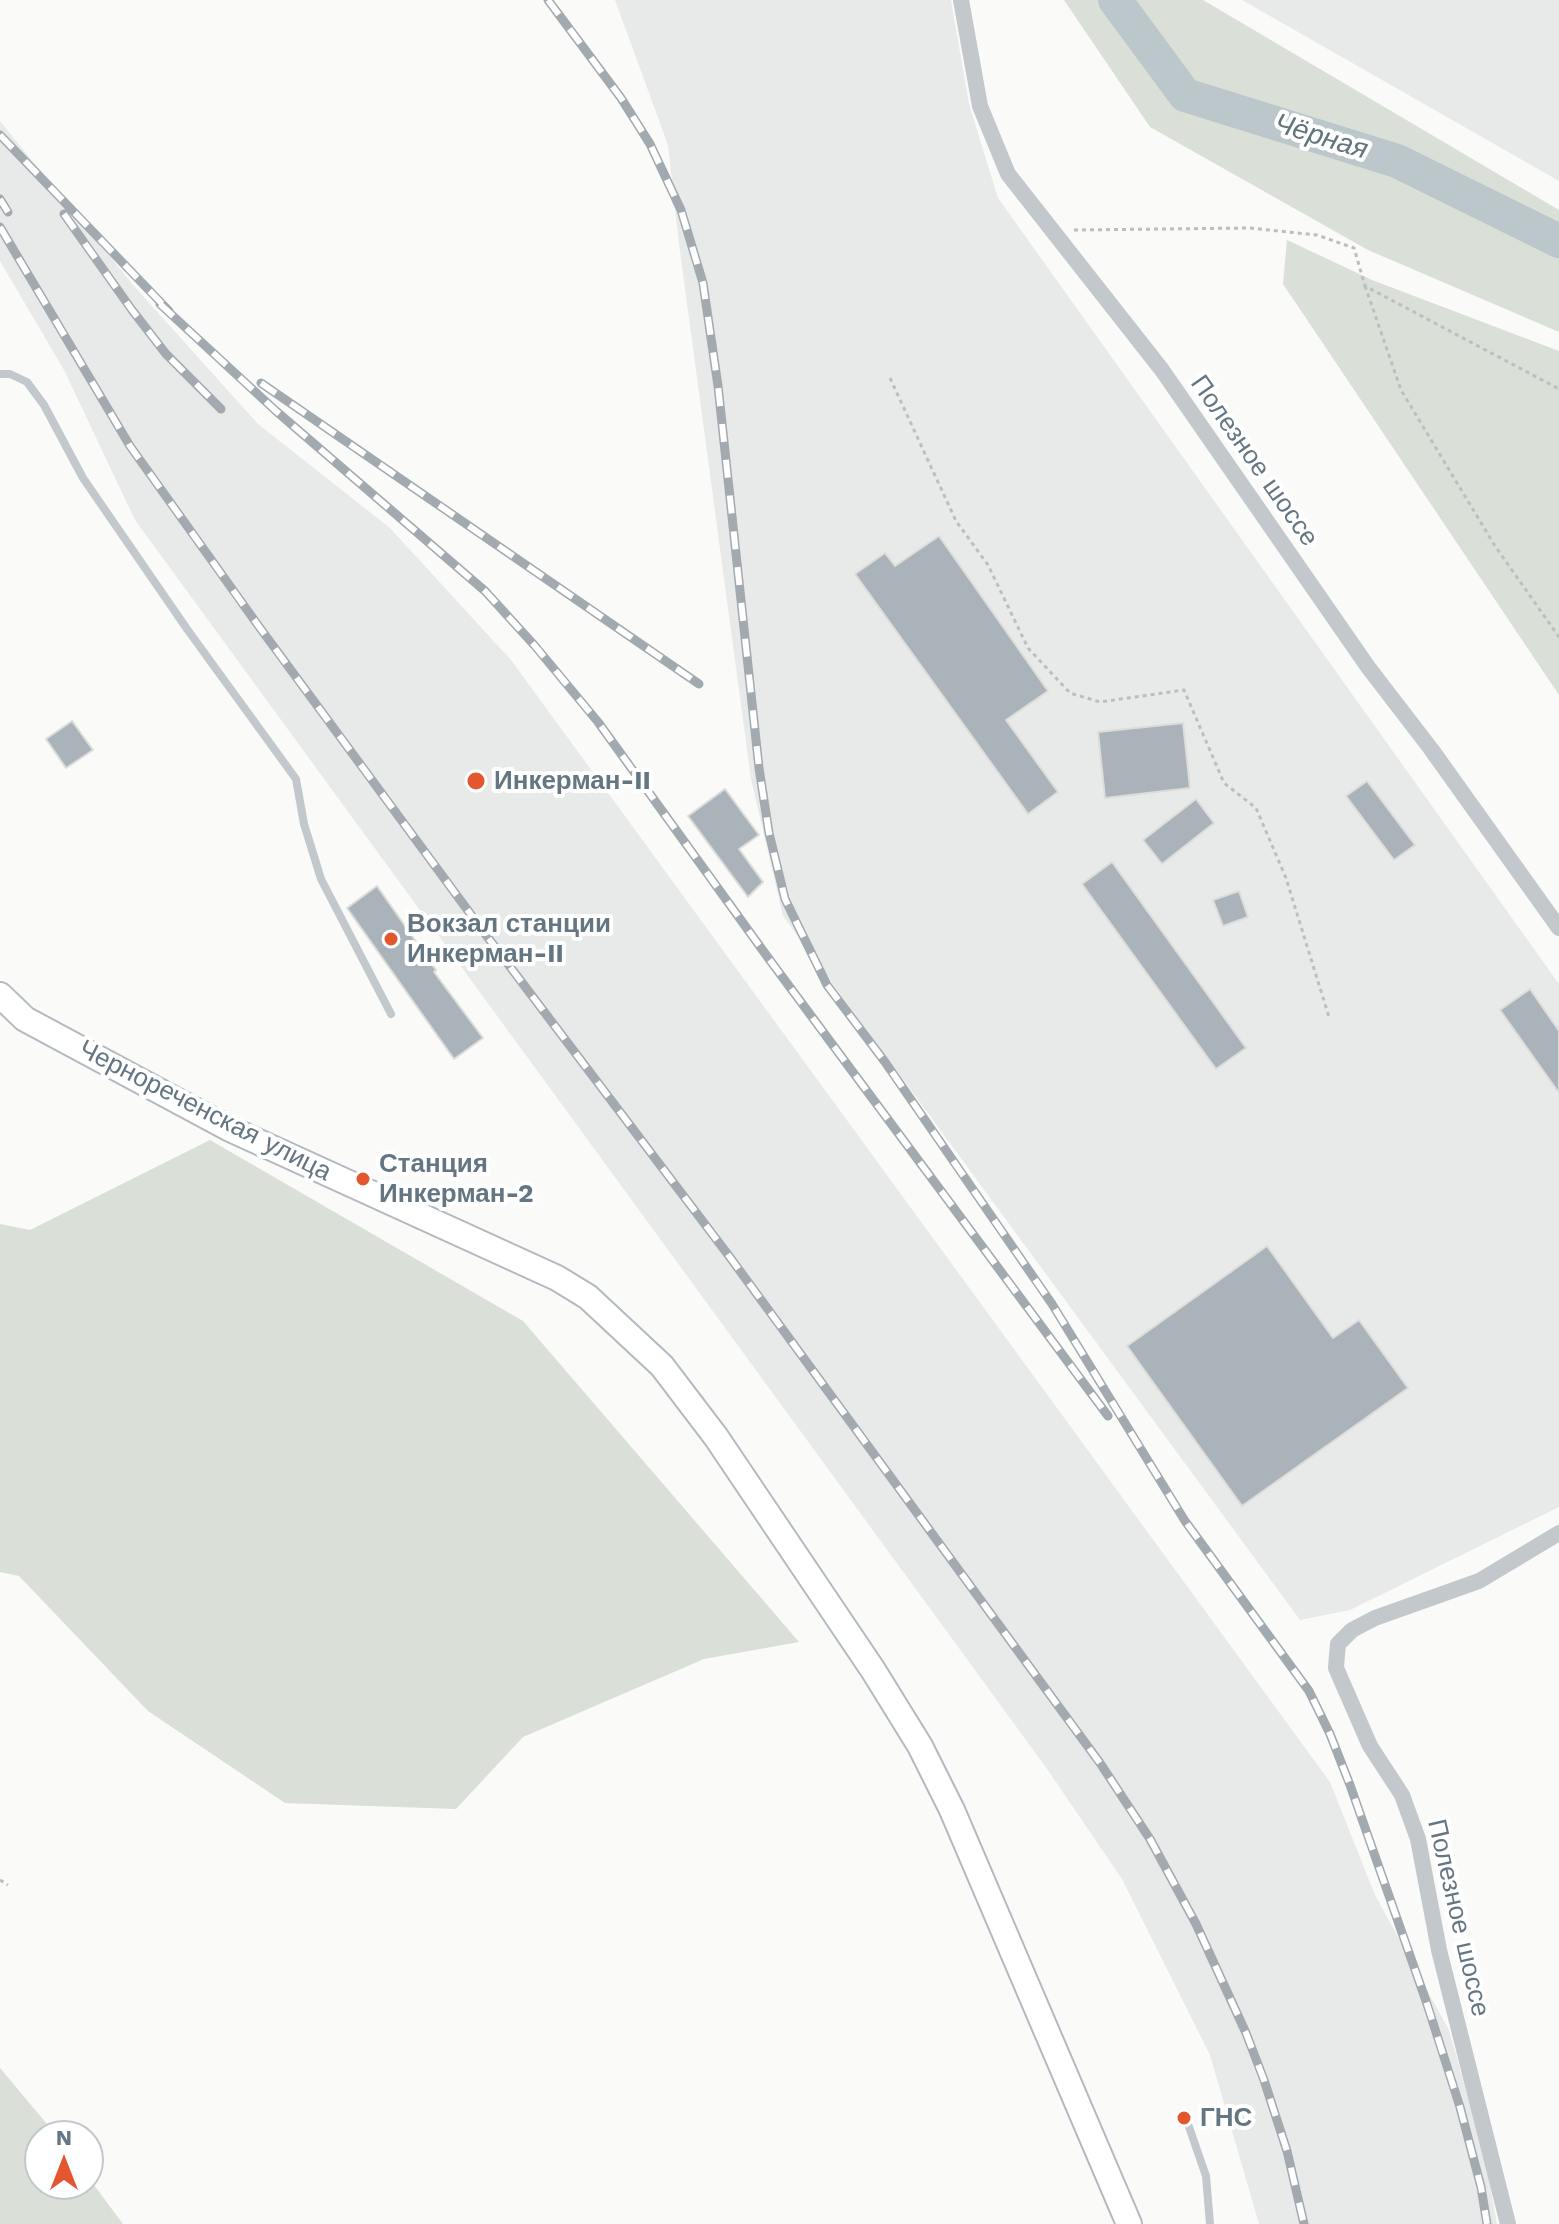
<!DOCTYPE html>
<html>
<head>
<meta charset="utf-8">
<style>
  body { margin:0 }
  #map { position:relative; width:1559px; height:2224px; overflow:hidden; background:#fafaf8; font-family:"Work Sans",sans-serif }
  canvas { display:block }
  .north { position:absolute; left:24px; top:2120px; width:80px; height:80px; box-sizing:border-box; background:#fff; border:2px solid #c1c8cd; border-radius:50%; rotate:0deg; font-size:22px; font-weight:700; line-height:32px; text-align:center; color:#657683 }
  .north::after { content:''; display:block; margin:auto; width:28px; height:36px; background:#e4572e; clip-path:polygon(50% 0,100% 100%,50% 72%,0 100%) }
</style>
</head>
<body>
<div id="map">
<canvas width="1559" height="2224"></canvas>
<div class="north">N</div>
</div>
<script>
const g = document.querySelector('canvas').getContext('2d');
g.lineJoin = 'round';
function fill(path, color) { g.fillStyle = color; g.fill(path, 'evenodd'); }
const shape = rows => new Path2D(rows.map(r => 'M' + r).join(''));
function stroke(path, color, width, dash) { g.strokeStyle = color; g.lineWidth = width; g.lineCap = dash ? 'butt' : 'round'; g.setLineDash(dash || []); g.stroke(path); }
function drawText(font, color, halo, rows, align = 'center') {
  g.font = font + ' "Work Sans",sans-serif'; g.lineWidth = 8; g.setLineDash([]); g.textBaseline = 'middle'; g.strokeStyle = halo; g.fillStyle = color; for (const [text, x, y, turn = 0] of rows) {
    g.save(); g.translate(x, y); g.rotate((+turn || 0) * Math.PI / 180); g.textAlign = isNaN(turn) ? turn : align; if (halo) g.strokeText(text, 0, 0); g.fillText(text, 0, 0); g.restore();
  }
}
const built = shape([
  [615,0,951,0,969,104,998,198,1559,984,1559,1507,1350,1610,1300,1620,783,916,751,779,679,244,668,145],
  [1242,0,1559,0,1559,181],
  [0,121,134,286,258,424,390,528,511,660,1330,1782,1375,1895,1449,2030,1485,2157,1497,2224,1259,2224,1210,2055,1122,1879,1045,1766,135,520,64,370,0,261]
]);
const green = shape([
  [1064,0,1203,0,1559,210,1559,332,1368,250,1150,127],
  [1287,240,1372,280,1559,351,1559,695,1283,284],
  [210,1140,523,1321,799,1642,704,1659,523,1737,456,1809,285,1803,148,1711,19,1576,0,1572,0,1224,30,1230],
  [0,2068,57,2136,40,2136,40,2184,88,2184,88,2177,123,2224,0,2224]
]);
const river = shape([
  [1115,0,1185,95,1397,161,1559,241]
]);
const building = shape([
  [939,536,1048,691,1006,720,1058,792,1028,814,855,574,885,553,895,566,939,536],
  [72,721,93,750,66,768,46,739,72,721],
  [1183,723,1190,788,1105,798,1098,732,1183,723],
  [1367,781,1415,845,1394,860,1346,796,1367,781],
  [725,789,759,835,739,849,763,882,748,897,688,816,725,789],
  [1196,799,1214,823,1162,864,1143,840,1196,799],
  [1112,862,1246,1048,1216,1069,1082,884,1112,862],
  [377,886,436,970,434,972,483,1038,454,1059,347,908,377,886],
  [1239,891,1248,917,1223,926,1213,900,1239,891],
  [1530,989,1559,1031,1559,1093,1500,1010,1530,989],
  [1267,1246,1333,1338,1359,1320,1408,1388,1242,1506,1127,1346,1267,1246]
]);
const path = shape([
  [1074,230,1250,228,1317,235,1354,248,1365,286,1559,389],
  [1365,286,1401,390,1495,546,1559,637],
  [890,378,956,521,988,565,1028,648,1070,693,1100,702,1184,690,1224,783,1256,808,1286,878,1329,1017],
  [0,1880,8,1885]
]);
const service = shape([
  [0,374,10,374,27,382,44,405,83,478,187,629,296,779,304,824,321,879,391,1014],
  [1188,2124,1206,2176,1210,2224]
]);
const minor = shape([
  [961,0,980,106,1008,174,1162,370,1368,667,1431,749,1559,928],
  [1508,2224,1439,1950,1418,1839,1402,1795,1370,1746,1336,1668,1337,1655,1338,1644,1352,1630,1375,1618,1479,1581,1559,1533]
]);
const secondary = shape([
  [0,995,25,1019,228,1128,557,1278,588,1297,662,1366,716,1437,873,1670,920,1746,952,1810,1129,2224]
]);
const rail = shape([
  [548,0,621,98,650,144,681,210,703,283,718,386,759,768,769,833,785,899,827,985,885,1062,1052,1304,1185,1521,1309,1691,1330,1734,1350,1785,1426,2001,1460,2107,1481,2187,1487,2224],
  [0,135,169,311],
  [0,199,8,212],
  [64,214,132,310,166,354,221,409],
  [0,227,130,446,260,628,483,931,729,1256,1045,1688,1100,1763,1150,1839,1196,1924,1246,2033,1264,2080,1287,2151,1304,2224],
  [160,304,276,411,485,591,535,646,598,722,769,959,1108,1416],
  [261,383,699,684]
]);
const markers = [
  [476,781,10,"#e4572e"],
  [391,939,8,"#e4572e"],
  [363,1179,8,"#e4572e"],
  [1184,2118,8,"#e4572e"]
];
const streetNames = [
  ["Полезное шоссе",1254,461,55],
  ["Чернореченская улица",205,1111,27],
  ["Полезное шоссе",1458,1918,77]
];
const poiNames = [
  ["Инкерман-II",494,781],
  ["Вокзал станции",407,924],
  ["Инкерман-II",407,954],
  ["Станция",379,1164],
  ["Инкерман-2",379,1194],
  ["ГНС",1200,2118]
];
const waterNames = [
  ["Чёрная",1321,137,17]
];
fill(built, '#e8e9e9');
fill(green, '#dadfd7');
stroke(river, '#bbc7cb', 34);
fill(building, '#aab3b9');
stroke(building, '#dcdcda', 2);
stroke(secondary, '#b3babf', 28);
stroke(path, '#bbbfc2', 3, [4, 4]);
stroke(service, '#c3c8cc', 8);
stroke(minor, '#c3c8cc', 16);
stroke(secondary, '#fff', 24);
stroke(rail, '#a2aab0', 9);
stroke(rail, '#fff', 6, [18]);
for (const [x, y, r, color] of markers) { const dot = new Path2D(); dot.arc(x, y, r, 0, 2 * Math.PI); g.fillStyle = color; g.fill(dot); stroke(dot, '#fff', 3); }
drawText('26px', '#657683', '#fff', streetNames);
drawText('bold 26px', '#657683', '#fff', poiNames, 'left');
drawText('italic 28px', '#60757c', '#fff', waterNames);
</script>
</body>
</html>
